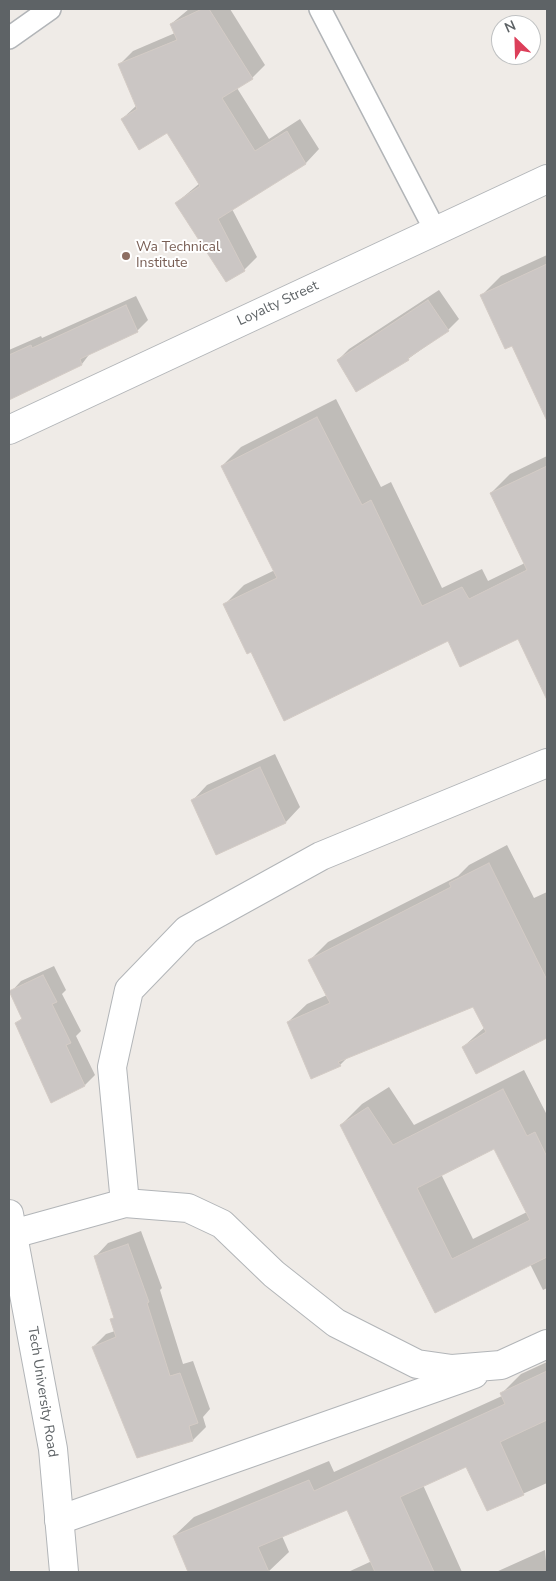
<!DOCTYPE html>
<html>
<head>
<meta charset="utf-8">
<style>
  body { margin:0 }
  #map { position:relative; width:556px; height:1581px; overflow:hidden; background:#efebe7; font-family:"Nunito Sans",sans-serif }
  canvas { display:block }
  .frame { position:absolute; inset:0; border:10px solid #5e6366; pointer-events:none }
  .north { position:absolute; left:491px; top:15px; width:50px; height:50px; box-sizing:border-box; background:#fff; border:1px solid #bfc1c2; border-radius:50%; rotate:336deg; font-size:14px; font-weight:700; line-height:20px; text-align:center; color:#5e6366 }
  .north::after { content:''; display:block; margin:auto; width:18px; height:22px; background:#dc3f5a; clip-path:polygon(50% 0,100% 100%,50% 72%,0 100%) }
</style>
</head>
<body>
<div id="map">
<canvas width="556" height="1581"></canvas>
<div class="frame"></div>
<div class="north">N</div>
</div>
<script>
const g = document.querySelector('canvas').getContext('2d');
g.lineJoin = 'round';
function fill(path, color) { g.fillStyle = color; g.fill(path, 'evenodd'); }
const shape = rows => new Path2D(rows.map(r => 'M' + r).join(''));
function stroke(path, color, width, dash) { g.strokeStyle = color; g.lineWidth = width; g.lineCap = dash ? 'butt' : 'round'; g.setLineDash(dash || []); g.stroke(path); }
function drawText(font, color, halo, rows, align = 'center') {
  g.font = font + ' "Nunito Sans",sans-serif'; g.lineWidth = 4; g.setLineDash([]); g.textBaseline = 'middle'; g.strokeStyle = halo; g.fillStyle = color; for (const [text, x, y, turn = 0] of rows) {
    g.save(); g.translate(x, y); g.rotate((+turn || 0) * Math.PI / 180); g.textAlign = isNaN(turn) ? turn : align; if (halo) g.strokeText(text, 0, 0); g.fillText(text, 0, 0); g.restore();
  }
}
const shadow = shape([
  [189,9,230,9,265,65,252,78,237,88,269,139,300,119,319,149,306,163,232,209,257,257,244,270,176,203,200,183,167,131,122,119,137,105,120,64,133,51,175,33,171,24],
  [547,255,547,413,513,344,482,295,501,276],
  [439,290,459,319,448,330,408,359,338,360,349,349],
  [136,296,148,320,137,331,91,352,82,364,9,398,9,350,41,336,42,338],
  [336,399,381,487,391,482,442,588,482,569,488,581,525,563,491,493,510,474,547,456,547,697,518,638,448,639,251,651,225,604,244,585,275,570,222,466,241,447],
  [275,754,300,807,286,822,217,854,193,800,207,785],
  [507,845,534,898,547,892,547,1037,477,1072,463,1047,485,1027,474,1006,349,1056,340,1065,312,1078,288,1022,307,1004,327,995,310,960,328,942,458,876,469,865],
  [54,966,66,990,62,994,81,1031,76,1036,95,1075,85,1085,17,1023,23,1017,11,992,21,981],
  [524,1070,547,1115,547,1288,543,1290,530,1264,435,1311,341,1125,362,1104,389,1087,414,1125],
  [494,1147,527,1212,473,1239,441,1174],
  [141,1231,162,1288,160,1290,183,1364,193,1361,210,1409,203,1417,206,1427,193,1440,138,1457,93,1347,106,1334,115,1331,112,1320,115,1316,95,1257,108,1243],
  [547,1362,547,1483,487,1510,467,1465,423,1485,462,1572,348,1572,372,1561,348,1508,282,1536,289,1552,268,1572,189,1572,174,1536,194,1517,329,1461,334,1472,502,1396,501,1394,521,1374],
  [545,1550,547,1572,496,1572]
]);
const building = shape([
  [202,9,209,9,253,79,222,98,255,151,287,131,306,164,218,219,245,271,226,282,175,203,200,186,167,133,139,150,121,119,137,109,118,64,177,40,170,24,202,9],
  [547,264,547,421,512,346,505,349,480,295,547,264],
  [428,300,449,331,408,358,409,360,356,392,337,360,428,300],
  [126,305,138,332,80,359,82,365,9,400,9,355,31,345,32,348,126,305],
  [317,417,362,505,371,500,422,606,462,587,469,599,527,570,490,493,547,466,547,700,518,639,460,667,448,641,284,721,251,652,247,654,223,604,277,578,221,466,317,417],
  [260,767,286,823,216,855,191,800,260,767],
  [489,863,547,980,547,1038,476,1074,462,1047,486,1032,473,1007,338,1062,341,1066,311,1079,287,1022,330,1003,308,960,451,887,449,883,489,863],
  [43,975,57,1002,52,1004,71,1043,66,1045,85,1086,51,1103,15,1023,22,1019,9,991,43,975],
  [503,1089,527,1136,535,1132,547,1157,547,1257,435,1313,340,1125,368,1107,393,1145,503,1089],
  [494,1149,530,1220,452,1259,417,1188,494,1149],
  [128,1244,149,1302,147,1303,170,1376,180,1373,198,1423,189,1426,193,1441,137,1458,92,1347,116,1337,110,1319,114,1318,94,1256,128,1244],
  [547,1371,547,1420,500,1442,524,1495,487,1511,466,1467,400,1497,434,1572,375,1572,347,1510,258,1547,269,1572,188,1572,173,1536,309,1480,314,1491,505,1404,500,1393,547,1371]
]);
const service = shape([
  [320,9,435,230],
  [9,38,50,9]
]);
const minor = shape([
  [9,430,547,179],
  [125,1203,112,1067,129,990,187,930,321,856,547,763],
  [13,1234,125,1203,188,1208,222,1224,274,1274,336,1323,417,1364,452,1369,501,1365,547,1344],
  [59,1520,474,1374]
]);
const tertiary = shape([
  [9,1214,53,1449,64,1572]
]);
const markers = [
  [126,256,5,"#8d6e63"]
];
const educationNames = [
  ["Wa Technical",136,248],
  ["Institute",136,264]
];
const streetNames = [
  ["Loyalty Street",278,304,-25],
  ["Tech University Road",42,1392,81]
];
fill(shadow, '#0003');
fill(building, '#cbc6c4');
stroke(building, '#d3cbc5', 1);
stroke(service, '#b2b5b8', 24);
stroke(minor, '#b2b5b8', 30);
stroke(tertiary, '#b2b5b8', 30);
stroke(service, '#fff', 21);
stroke(minor, '#fff', 28);
stroke(tertiary, '#fff', 28);
for (const [x, y, r, color] of markers) { const dot = new Path2D(); dot.arc(x, y, r, 0, 2 * Math.PI); g.fillStyle = color; g.fill(dot); stroke(dot, '#fff', 2); }
drawText('14px', '#785e54', '#fff', educationNames, 'left');
drawText('14px', '#5e6366', '#fff', streetNames);
</script>
</body>
</html>
